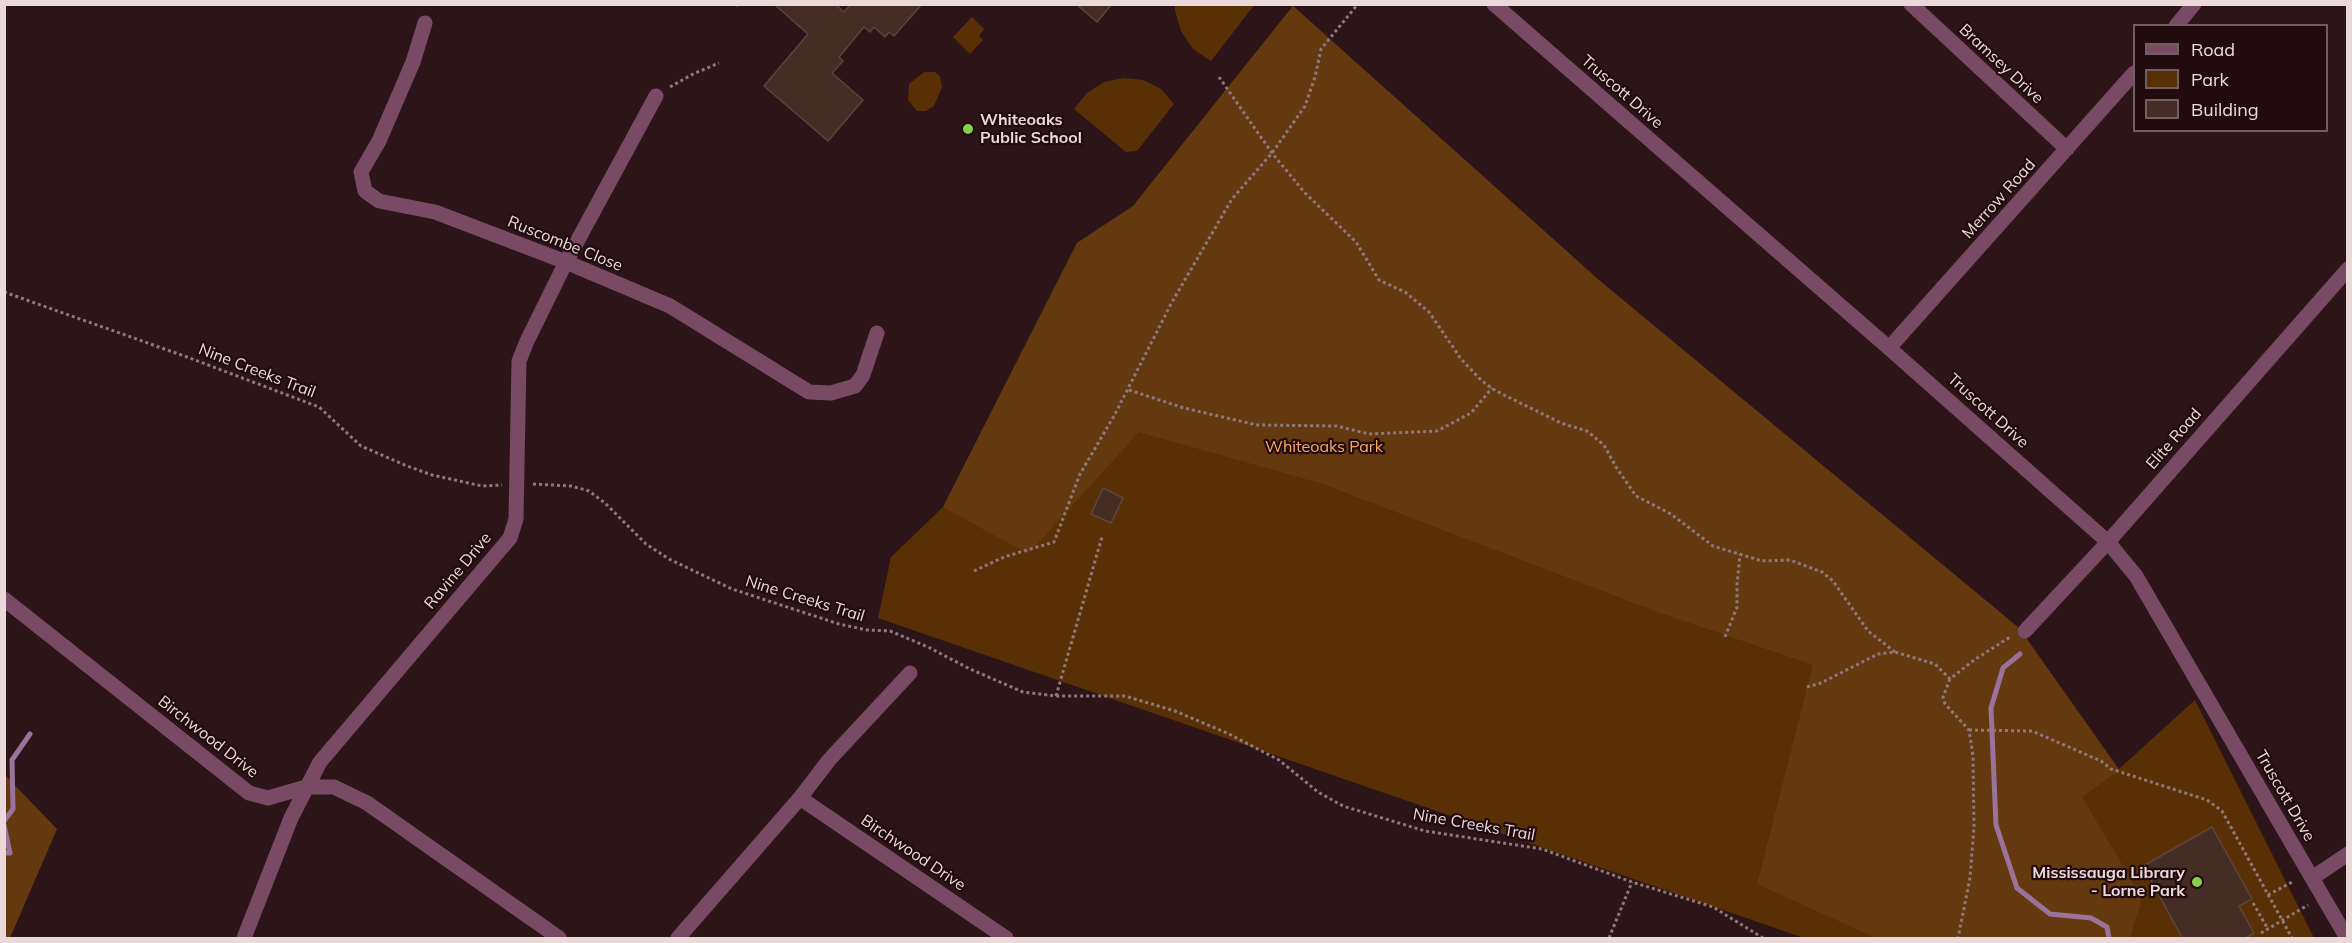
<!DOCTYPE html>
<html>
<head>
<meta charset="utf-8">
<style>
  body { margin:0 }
  #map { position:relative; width:2352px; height:943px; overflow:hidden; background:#2c1418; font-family:Mulish,sans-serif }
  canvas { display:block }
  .frame { position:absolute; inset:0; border:6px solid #ebd9da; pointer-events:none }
  .legend { position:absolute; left:2133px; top:24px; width:195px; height:108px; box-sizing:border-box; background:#220b0f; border:2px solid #725d60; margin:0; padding:8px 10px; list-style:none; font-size:18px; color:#ebd9da }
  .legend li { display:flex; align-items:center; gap:12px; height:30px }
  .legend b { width:30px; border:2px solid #725d60 }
</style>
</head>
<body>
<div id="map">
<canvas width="2352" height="943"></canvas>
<div class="frame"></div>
<ul class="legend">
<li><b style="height:8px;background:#784a63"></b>Road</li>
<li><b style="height:16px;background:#593006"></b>Park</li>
<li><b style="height:16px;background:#452c25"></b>Building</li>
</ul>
</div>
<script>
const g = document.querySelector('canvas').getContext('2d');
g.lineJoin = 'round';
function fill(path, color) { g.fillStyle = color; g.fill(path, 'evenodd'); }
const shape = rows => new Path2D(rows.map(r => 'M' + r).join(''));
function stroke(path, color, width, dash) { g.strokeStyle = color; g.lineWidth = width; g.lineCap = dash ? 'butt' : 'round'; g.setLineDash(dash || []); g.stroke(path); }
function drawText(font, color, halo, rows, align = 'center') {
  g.font = font + ' Mulish,sans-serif'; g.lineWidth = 4.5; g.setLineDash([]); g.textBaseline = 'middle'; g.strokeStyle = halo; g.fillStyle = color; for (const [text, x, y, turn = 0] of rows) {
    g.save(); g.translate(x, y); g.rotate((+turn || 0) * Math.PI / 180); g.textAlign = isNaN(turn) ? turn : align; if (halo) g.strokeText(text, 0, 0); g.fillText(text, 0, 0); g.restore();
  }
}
const green = shape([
  [1255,4,1211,61,1193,49,1181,31,1175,11,1175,5],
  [1293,6,1600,281,2019,628,2119,769,2195,700,2314,938,1804,938,878,618,891,557,943,507,1077,243,1133,206],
  [972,17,984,29,979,36,983,40,970,54,953,37],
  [924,72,935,72,940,76,942,87,934,106,926,111,917,111,908,100,909,84],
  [1123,78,1143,80,1161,89,1174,104,1137,151,1126,152,1074,109,1087,93,1104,82]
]);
const forest = shape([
  [1293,6,1600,281,2019,628,2119,770,2082,797,2142,898,2130,938,1876,938,1757,884,1813,665,1655,611,1323,484,1139,432,1028,554,943,507,1077,243,1133,206],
  [5,775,57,829,10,938,4,938]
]);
const stream = shape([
  [2020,654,2003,668,1991,708,1996,825,2017,888,2050,914,2091,918,2107,927,2109,938],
  [4,821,13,809,12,760,30,734],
  [4,825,10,853,4,853]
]);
const building = shape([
  [774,4,835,4,844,12,851,4,922,4,894,36,889,32,885,37,874,27,870,32,864,27,839,57,843,61,832,73,863,100,828,141,764,86,808,34,774,4],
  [1076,4,1112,4,1097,22,1076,4],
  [1103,488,1123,498,1111,523,1091,514,1103,488],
  [2212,827,2252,899,2239,906,2254,933,2244,939,2183,939,2143,866,2212,827]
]);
const path = shape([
  [737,4,738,6],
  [1219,77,1272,153,1305,193,1356,242,1379,280,1405,292,1429,312,1461,359,1482,381,1496,391,1561,423,1587,431,1604,445,1616,467,1636,496,1671,514,1713,546,1762,561,1790,560,1822,572,1833,581,1868,631,1895,652],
  [670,87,693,74,719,63],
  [4,292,187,357,319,407,361,446,407,466,432,475,482,486,502,485],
  [1129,390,1184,408,1257,425,1337,426,1369,434,1437,431,1471,413,1492,388],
  [533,484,571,486,589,491,605,503,646,544,669,559,732,589,839,624,867,630,890,631,928,647,970,669,1023,692,1056,696,1125,696,1175,711,1227,733,1279,760,1318,792,1343,806,1425,831,1542,849,1632,882,1713,907,1763,938],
  [974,571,1004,557,1054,542,1080,474,1114,416,1172,302,1232,199,1272,153,1305,106,1315,77,1321,49,1358,4],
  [1725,637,1737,607,1737,585,1740,554],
  [1950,679,1943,697,1945,704,1969,730,1973,756,1974,827,1970,878,1958,938],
  [1807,687,1821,683,1878,654,1895,652,1935,664,1950,679,1974,660,2010,637],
  [1056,696,1102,537],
  [1969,730,2032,731,2101,761,2111,769,2207,800,2222,811,2292,938],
  [2268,895,2294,881],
  [2253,903,2268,929],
  [2261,933,2308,905],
  [1609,938,1632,882]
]);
const minor = shape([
  [1494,4,1889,348,2108,542,2136,576,2347,938],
  [1911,4,2067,149],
  [425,23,413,62,379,141,361,172,365,191,379,201,435,212,566,262,670,306,809,392,831,393,855,386,863,375,877,333],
  [2176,26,2194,4],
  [1889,348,2134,73],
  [4,599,249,793,268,798,306,787,334,787,367,803,559,938],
  [2025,631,2108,542,2348,269],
  [800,798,1006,938],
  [2312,878,2348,854],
  [244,938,291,818,320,762,510,538,516,519,519,361,527,341,566,262,656,96],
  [678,938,800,798,829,760,910,673]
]);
const markers = [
  [968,129,6,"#86cf4b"],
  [2197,882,6,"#86cf4b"]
];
const streetNames = [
  ["Bramsey Drive",2001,64,43],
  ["Truscott Drive",1622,92,41],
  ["Merrow Road",1999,199,-48],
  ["Ruscombe Close",565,244,22],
  ["Nine Creeks Trail",257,371,21],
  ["Truscott Drive",1988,411,42],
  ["Elite Road",2174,439,-49],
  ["Ravine Drive",458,571,-50],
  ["Nine Creeks Trail",805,599,17],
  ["Birchwood Drive",208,737,38],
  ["Truscott Drive",2285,796,60],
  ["Nine Creeks Trail",1474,825,10],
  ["Birchwood Drive",913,853,34]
];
const poiNames = [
  ["Whiteoaks",980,120],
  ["Public School",980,138],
  ["Mississauga Library",2185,873,"right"],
  ["- Lorne Park",2185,891,"right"]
];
const parkNames = [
  ["Whiteoaks Park",1324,447]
];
fill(green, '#593006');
fill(forest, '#643910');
stroke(stream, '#997399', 5);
fill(building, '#452c25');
stroke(building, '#5f443d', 1.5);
stroke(path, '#8e797c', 3, [3, 3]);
stroke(minor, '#784a63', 15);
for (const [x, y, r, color] of markers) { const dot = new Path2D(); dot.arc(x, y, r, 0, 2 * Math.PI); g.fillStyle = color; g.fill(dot); stroke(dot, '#220b0f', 2); }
drawText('16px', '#ebd9da', '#220b0f', streetNames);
drawText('bold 16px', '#ebd9da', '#220b0f', poiNames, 'left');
drawText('16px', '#fdab63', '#220b0f', parkNames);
</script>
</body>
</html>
